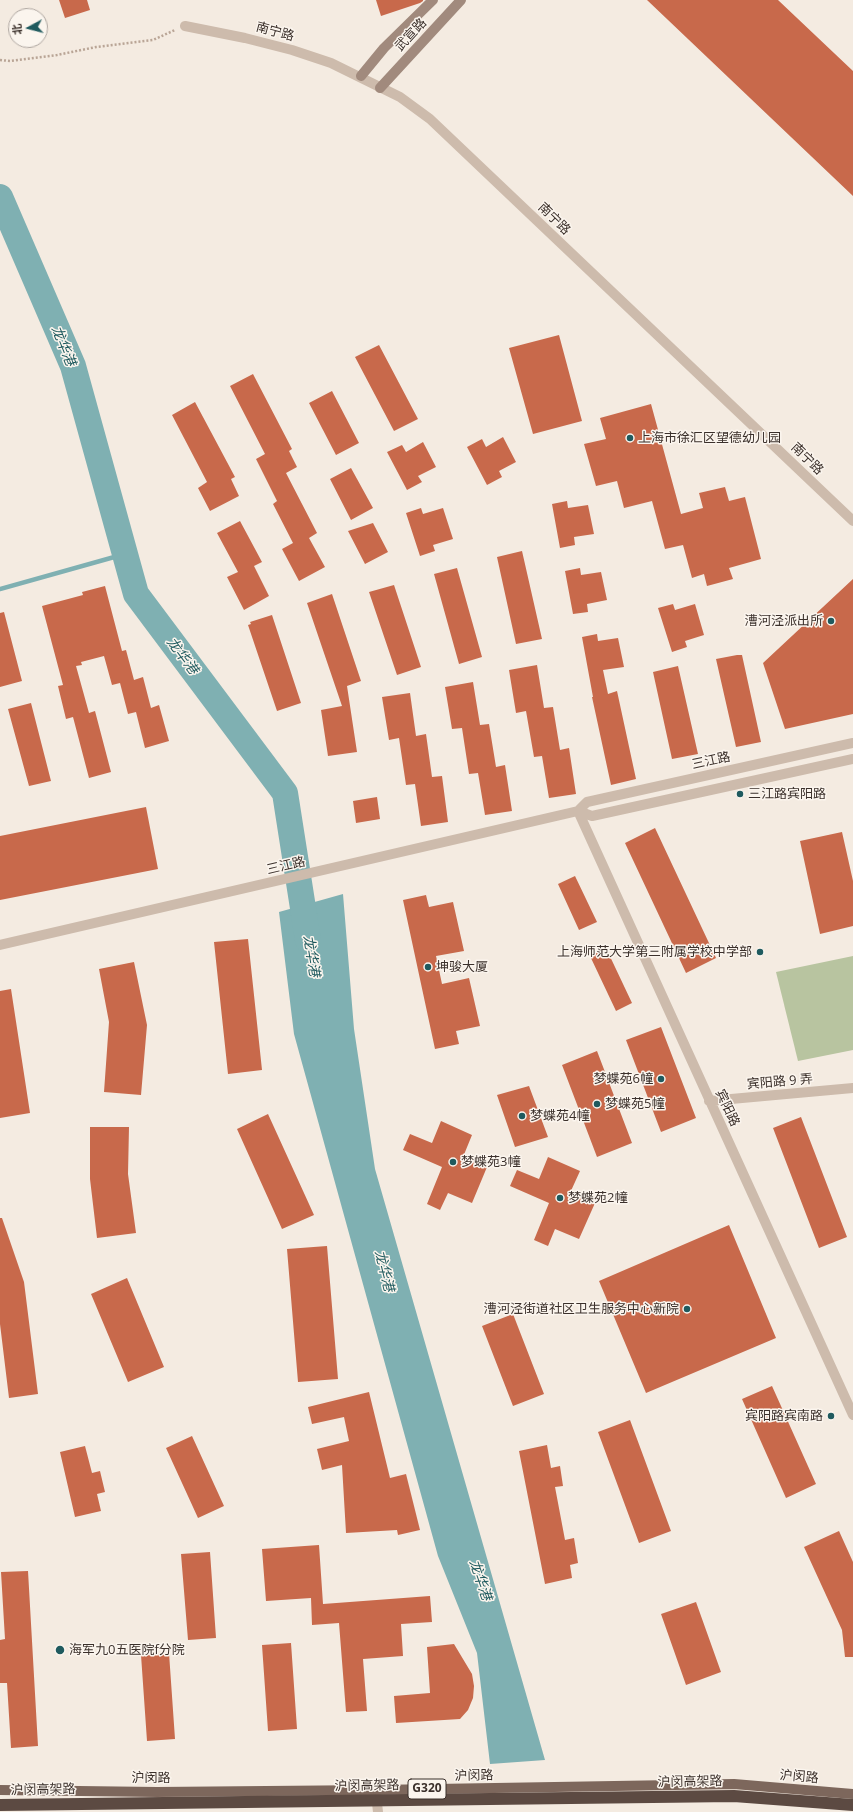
<!DOCTYPE html>
<html>
<head>
<meta charset="utf-8">
<style>
  body { margin:0 }
  #map { position:relative; width:853px; height:1812px; overflow:hidden; background:#f4ebe1; font-family:"Open Sans","Noto Sans SC",sans-serif }
  canvas { display:block }
  .north { position:absolute; left:8px; top:8px; width:40px; height:40px; box-sizing:border-box; background:#fbf5ee; border:1px solid #aea6a0; border-radius:50%; rotate:263deg; font-size:11px; font-weight:700; line-height:16px; text-align:center; color:#3b302b }
  .north::after { content:''; display:block; margin:auto; width:14px; height:18px; background:#1f5a5e; clip-path:polygon(50% 0,100% 100%,50% 72%,0 100%) }
</style>
</head>
<body>
<div id="map">
<canvas width="853" height="1812"></canvas>
<div class="north">北</div>
</div>
<script>
const g = document.querySelector('canvas').getContext('2d');
g.lineJoin = 'round';
function fill(path, color) { g.fillStyle = color; g.fill(path, 'evenodd'); }
const shape = rows => new Path2D(rows.map(r => 'M' + r).join(''));
function stroke(path, color, width, dash) { g.strokeStyle = color; g.lineWidth = width; g.lineCap = dash ? 'butt' : 'round'; g.setLineDash(dash || []); g.stroke(path); }
function drawText(font, color, halo, rows, align = 'center') {
  g.font = font + ' "Open Sans","Noto Sans SC",sans-serif'; g.lineWidth = 3; g.setLineDash([]); g.textBaseline = 'middle'; g.strokeStyle = halo; g.fillStyle = color; for (const [text, x, y, turn = 0] of rows) {
    g.save(); g.translate(x, y); g.rotate((+turn || 0) * Math.PI / 180); g.textAlign = isNaN(turn) ? turn : align; if (halo) g.strokeText(text, 0, 0); g.fillText(text, 0, 0); g.restore();
  }
}
const green = shape([
  [853,956,853,1050,798,1061,776,972]
]);
const water = shape([
  [343,894,354,1029,375,1169,545,1760,490,1764,477,1653,438,1556,294,1034,279,912]
]);
const stream = shape([
  [0,589,125,554]
]);
const river = shape([
  [0,197,73,366,136,594,285,793,308,940]
]);
const building = shape([
  [59,0,87,0,90,10,65,18],
  [376,0,423,0,423,1,420,3,381,16],
  [647,0,778,0,853,71,853,196],
  [559,335,582,421,533,434,509,348],
  [379,345,418,419,394,431,355,357],
  [253,374,292,449,289,451,297,467,286,473,317,533,309,538,325,567,299,581,282,549,293,543,273,504,277,501,256,459,265,454,230,386],
  [332,391,359,443,336,455,309,403],
  [195,402,235,477,231,479,239,496,210,511,198,488,207,482,172,415],
  [651,404,681,514,703,508,699,493,725,487,729,501,745,497,761,559,729,568,733,579,707,586,704,574,692,578,683,545,665,549,652,501,624,508,617,481,596,486,584,444,606,439,600,418],
  [503,437,516,462,499,471,502,477,487,485,467,447,482,439,486,447],
  [423,442,436,467,418,476,422,482,407,490,387,452,402,445,406,452],
  [351,468,373,508,351,520,330,479],
  [567,501,568,508,588,505,594,534,574,537,575,545,560,548,552,504],
  [421,508,423,514,443,508,453,539,433,545,435,551,420,556,406,513],
  [240,521,262,562,254,566,269,596,244,610,227,577,238,572,217,533],
  [373,523,388,552,365,564,348,531],
  [522,551,542,639,516,644,497,557],
  [457,568,482,657,459,664,434,574],
  [580,568,581,575,601,572,607,600,587,604,588,612,573,614,565,571],
  [853,579,853,714,785,729,763,663],
  [394,585,421,667,397,675,369,592],
  [105,586,122,651,126,650,134,680,143,677,151,708,159,705,169,741,145,748,136,712,128,714,120,683,112,685,104,656,81,662,82,665,76,666,89,713,95,711,111,772,89,778,73,717,66,719,58,686,63,685,42,606,83,595,82,592],
  [332,594,361,681,347,686,357,752,328,756,321,710,342,706,307,603],
  [673,604,675,610,695,604,704,635,685,641,687,647,672,652,658,608],
  [4,612,22,681,0,687,0,613],
  [272,615,301,703,277,711,248,625,251,624,250,622],
  [597,634,598,641,618,638,624,667,603,670,608,694,617,691,636,779,611,785,592,697,593,697,582,637],
  [737,655,742,655,761,742,736,747,716,659],
  [537,665,544,708,553,707,560,750,569,748,576,794,549,798,542,756,534,757,526,711,516,713,509,670],
  [678,666,698,754,672,759,653,672],
  [473,682,480,725,489,724,496,767,505,765,512,811,485,815,478,773,469,774,462,728,452,729,445,687],
  [410,693,416,736,426,734,432,777,442,776,448,822,421,826,415,784,406,785,399,738,389,740,382,697],
  [31,703,51,781,29,786,8,709],
  [377,797,380,819,356,823,353,801],
  [146,807,158,869,0,900,0,836],
  [655,828,716,958,686,973,625,843],
  [842,832,853,881,853,926,820,934,800,841],
  [575,876,597,922,579,930,558,884],
  [426,895,429,907,453,902,464,951,436,956,442,984,469,978,480,1026,456,1031,459,1044,435,1049,403,900],
  [248,939,262,1070,228,1074,214,942],
  [606,948,632,1003,616,1011,590,956],
  [134,962,147,1025,141,1095,104,1092,109,1022,99,969],
  [11,989,30,1113,0,1118,0,991],
  [661,1027,696,1118,661,1132,626,1040],
  [597,1051,632,1143,597,1157,562,1065],
  [529,1086,548,1137,515,1147,497,1095],
  [268,1114,314,1215,282,1229,237,1129],
  [801,1117,847,1237,819,1248,773,1128],
  [441,1121,472,1135,463,1157,487,1167,472,1203,448,1193,440,1210,427,1204,442,1167,403,1150,410,1134,432,1143],
  [90,1127,129,1127,128,1174,136,1233,97,1238,90,1179],
  [548,1157,580,1171,570,1193,595,1203,579,1239,555,1229,548,1246,534,1240,549,1203,510,1186,517,1170,539,1179],
  [0,1218,2,1218,24,1282,38,1394,9,1398,0,1324],
  [729,1225,776,1338,646,1393,599,1281],
  [327,1246,338,1379,298,1382,287,1249],
  [127,1278,164,1367,128,1382,91,1294],
  [513,1314,544,1394,513,1406,482,1326],
  [772,1386,816,1484,786,1498,742,1399],
  [369,1392,390,1478,406,1474,420,1530,398,1535,397,1530,346,1533,342,1465,322,1470,317,1449,349,1441,344,1417,312,1424,308,1407],
  [630,1420,671,1531,639,1543,598,1432],
  [192,1436,224,1506,198,1518,166,1448],
  [547,1445,551,1468,560,1466,563,1486,555,1487,565,1540,574,1538,578,1563,570,1565,572,1578,545,1584,519,1451],
  [85,1446,92,1473,100,1471,105,1492,97,1494,101,1511,75,1517,60,1452],
  [839,1531,853,1562,853,1657,845,1657,842,1630,804,1547],
  [319,1545,323,1604,430,1596,432,1622,401,1624,403,1656,363,1659,367,1711,346,1712,339,1623,312,1625,311,1598,266,1601,262,1549],
  [210,1552,216,1638,188,1640,181,1554],
  [28,1571,38,1746,11,1748,7,1683,0,1683,0,1640,5,1639,1,1572],
  [696,1602,721,1672,686,1685,661,1614],
  [291,1643,297,1729,268,1731,262,1645],
  [454,1644,472,1674,474,1686,473,1698,468,1710,460,1719,396,1723,394,1696,430,1693,427,1647],
  [169,1653,175,1739,147,1741,141,1655]
]);
const path = shape([
  [0,60,10,61,57,55,96,47,153,40,175,30]
]);
const street = shape([
  [185,26,245,38,292,50,331,63,400,97,430,119,853,521],
  [578,811,853,1415],
  [578,811,587,802,853,743],
  [0,945,578,811,592,816,853,759],
  [709,1101,853,1088],
  [376,1794,378,1812]
]);
const secondary = shape([
  [361,76,384,48,433,0],
  [380,88,461,0]
]);
const primary = shape([
  [0,1790,157,1792,375,1790,734,1784,853,1794]
]);
const highwayBridge = shape([
  [0,1805,734,1796,853,1805]
]);
const markers = [
  [630,438,4,"#1f5a5e"],
  [831,621,4,"#1f5a5e"],
  [740,794,4,"#1f5a5e"],
  [760,952,4,"#1f5a5e"],
  [428,967,4,"#1f5a5e"],
  [661,1079,4,"#1f5a5e"],
  [597,1104,4,"#1f5a5e"],
  [522,1116,4,"#1f5a5e"],
  [453,1162,4,"#1f5a5e"],
  [560,1198,4,"#1f5a5e"],
  [687,1309,4,"#1f5a5e"],
  [831,1416,4,"#1f5a5e"],
  [60,1650,5,"#1f5a5e"]
];
const shields = [
  [427,1789,38]
];
const shieldNames = [
  ["G320",427,1789]
];
const streetNames = [
  ["南宁路",275,32,15],
  ["武宣路",411,35,-47],
  ["南宁路",554,219,44],
  ["南宁路",807,459,44],
  ["三江路",711,761,-12],
  ["三江路",286,866,-13],
  ["宾阳路 9 弄",780,1082,-5],
  ["宾阳路",727,1108,65],
  ["沪闵路",474,1776,-1],
  ["沪闵路",799,1777,5],
  ["沪闵路",151,1778],
  ["沪闵高架路",690,1782,-1],
  ["沪闵高架路",367,1786,-1],
  ["沪闵高架路",43,1790,-1]
];
const poiNames = [
  ["上海市徐汇区望德幼儿园",638,438],
  ["漕河泾派出所",823,621,"right"],
  ["三江路宾阳路",748,794],
  ["上海师范大学第三附属学校中学部",752,952,"right"],
  ["坤骏大厦",436,967],
  ["梦蝶苑6幢",653,1079,"right"],
  ["梦蝶苑5幢",605,1104],
  ["梦蝶苑4幢",530,1116],
  ["梦蝶苑3幢",461,1162],
  ["梦蝶苑2幢",568,1198],
  ["漕河泾街道社区卫生服务中心新院",679,1309,"right"],
  ["宾阳路宾南路",823,1416,"right"],
  ["海军九0五医院f分院",69,1650]
];
const waterNames = [
  ["龙华港",63,346,68],
  ["龙华港",182,656,53],
  ["龙华港",311,956,81],
  ["龙华港",384,1271,76],
  ["龙华港",480,1580,71]
];
fill(green, '#b8c4a0');
fill(water, '#7fb0b2');
stroke(stream, '#7fb0b2', 4.5);
stroke(river, '#7fb0b2', 26);
fill(building, '#c8694b');
stroke(path, '#b9a596', 2.5, [2, 2]);
stroke(street, '#cdbbac', 10);
stroke(secondary, '#a18a7d', 10);
stroke(primary, '#7d675c', 10);
stroke(highwayBridge, '#5c4a42', 12);
for (const [x, y, r, color] of markers) { const dot = new Path2D(); dot.arc(x, y, r, 0, 2 * Math.PI); g.fillStyle = color; g.fill(dot); stroke(dot, '#fbf5ee', 1.5); }
for (const [x, y, w] of shields) { const box = new Path2D(); box.roundRect(x - w / 2, y - 10, w, 20, 3); g.fillStyle = '#fbf5ee'; g.fill(box); stroke(box, '#3b302b', 1); }
drawText('bold 12px', '#3b302b', null, shieldNames);
drawText('13px', '#3b302b', '#fbf5ee', streetNames);
drawText('13px', '#3b302b', '#fbf5ee', poiNames, 'left');
drawText('italic 14px', '#1f5a5e', '#fbf5ee', waterNames);
</script>
</body>
</html>
